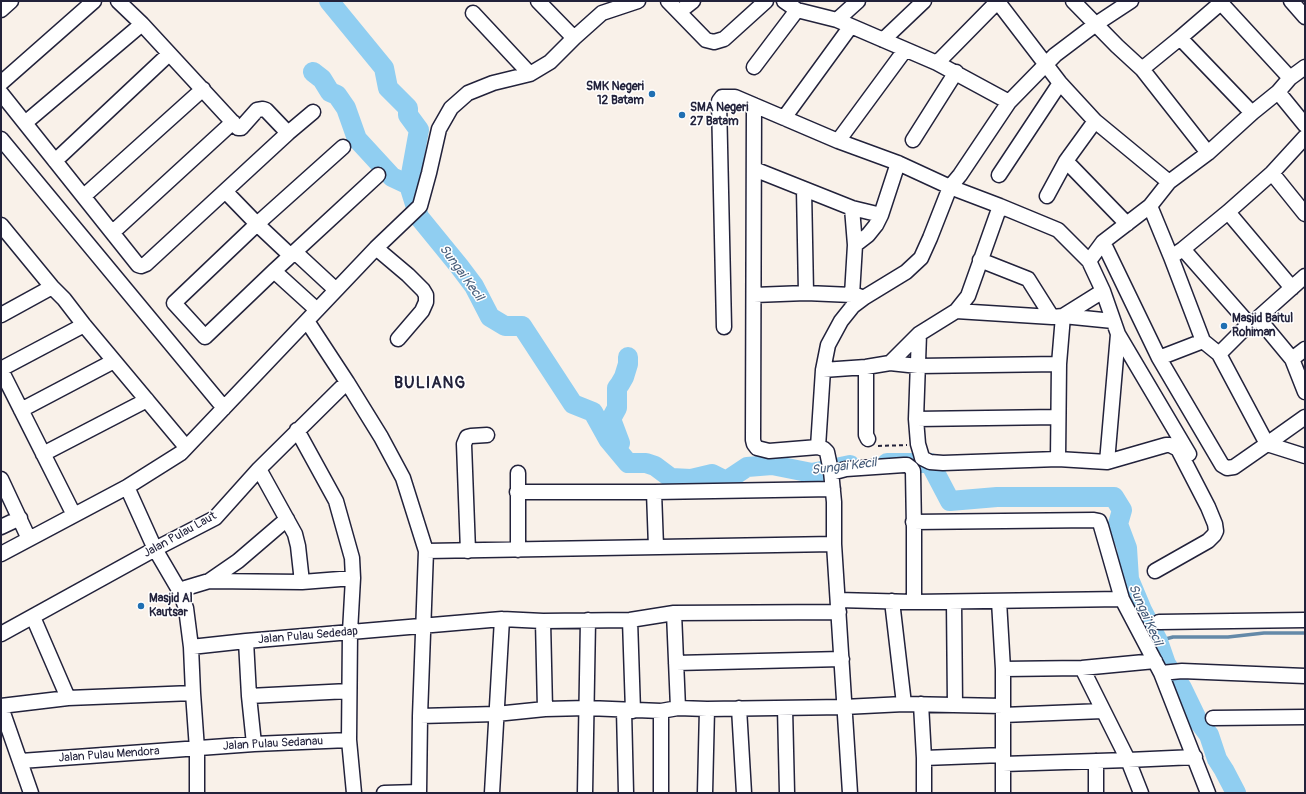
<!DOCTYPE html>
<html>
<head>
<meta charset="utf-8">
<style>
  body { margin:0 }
  #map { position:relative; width:1306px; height:794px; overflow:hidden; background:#f9f1e9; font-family:Pangolin,sans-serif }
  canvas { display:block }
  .frame { position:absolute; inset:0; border:2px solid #22223b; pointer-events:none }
</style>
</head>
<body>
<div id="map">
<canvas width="1306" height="794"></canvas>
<div class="frame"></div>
</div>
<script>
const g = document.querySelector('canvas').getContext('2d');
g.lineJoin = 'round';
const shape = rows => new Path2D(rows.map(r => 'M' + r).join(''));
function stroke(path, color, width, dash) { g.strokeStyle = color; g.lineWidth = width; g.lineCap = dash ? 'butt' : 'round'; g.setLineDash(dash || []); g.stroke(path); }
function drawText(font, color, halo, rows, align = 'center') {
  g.font = font + ' Pangolin,sans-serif'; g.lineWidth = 3; g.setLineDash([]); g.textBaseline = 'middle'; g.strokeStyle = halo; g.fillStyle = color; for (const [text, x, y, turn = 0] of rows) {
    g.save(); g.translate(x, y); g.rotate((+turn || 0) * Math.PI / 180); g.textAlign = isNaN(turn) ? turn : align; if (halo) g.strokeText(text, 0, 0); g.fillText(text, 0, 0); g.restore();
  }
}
const stream = shape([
  [1158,641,1173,637,1228,637,1264,633,1305,633]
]);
const river = shape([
  [329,1,384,68,388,88,408,108,408,115,419,130,409,185,419,217,459,266,474,286,490,317,505,326,522,326,573,404,593,412,608,439,628,463,646,463,655,466,671,478,691,479,712,474,726,481,747,467,772,465,812,473,850,465],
  [313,72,322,79,330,92,337,95,346,108,357,139,392,177,409,185],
  [620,443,611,419,617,408,617,388,620,384,624,377,628,364,628,357],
  [887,463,930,463,950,501,997,497,1114,497,1122,510,1118,524,1127,548,1129,579,1142,610,1158,641,1166,664,1182,688,1197,719,1209,735,1217,759,1224,770,1236,793]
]);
const path = shape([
  [878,446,907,445]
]);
const minor = shape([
  [118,1,142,24,238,128,241,128,257,110,263,109,266,110,288,133],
  [538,1,574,38],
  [668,1,706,40,714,42,724,39,766,1],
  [784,1,797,10,837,20,937,63,1009,102],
  [1073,1,1117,46,1142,69,1208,153],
  [1291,1,1305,17],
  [998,2,1060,83,1095,121,1169,182],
  [1221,3,1290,78],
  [1,10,11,1],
  [679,12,693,1],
  [473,13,530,74],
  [837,20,858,1],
  [1180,38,1252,113],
  [883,40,924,1],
  [937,63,998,1],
  [754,67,797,10],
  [1142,69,1180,38,1223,1],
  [1,83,94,1],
  [1278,92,1305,125],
  [1,93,138,265,141,266,146,264,288,133,313,112],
  [754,105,753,440,754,444,757,448,769,451,818,447],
  [784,118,851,26],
  [25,123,142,24],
  [1,139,224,408],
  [913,140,956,72],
  [838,141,905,50],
  [343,147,257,224,174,303,205,337,274,271,378,175],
  [55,161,169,54],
  [1066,161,1127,224],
  [754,169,852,208,881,215],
  [1272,173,1305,214],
  [999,175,1060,83],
  [804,189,806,293],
  [225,191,257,224,291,256],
  [84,196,203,89],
  [1047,196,1066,161,1095,121],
  [1150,206,1171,257,1203,341,1219,354],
  [852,208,855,245],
  [1228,212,1292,288],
  [1,225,52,287,64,299,84,325,186,447],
  [113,232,233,122],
  [1103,242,1159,358,1222,465,1227,468,1234,467,1267,444,1305,456],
  [376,248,408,275,423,290,426,295,426,302,422,311,398,339],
  [1183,249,1249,324],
  [295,252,336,290],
  [1171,257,1183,249,1228,212,1272,173,1305,137],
  [980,260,1028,279,1052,317],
  [1089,261,1103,242,1150,206,1169,182,1208,153,1252,113,1278,92,1290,78,1305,67],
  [274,271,317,310],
  [1305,276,1258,318,1249,324,1219,354,1267,444,1305,417],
  [754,295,806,293,852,295,859,296],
  [852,295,855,245,868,235,876,225,881,215,898,163],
  [956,311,1052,317,1063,316,1103,291],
  [1,315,52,287],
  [1258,318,1292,359,1305,392],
  [307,321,347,382,381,437,403,478,426,551,420,716,419,793],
  [724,327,719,101,722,97,735,97,838,141,898,163,950,187,1000,206,1058,230,1089,261,1103,291,1118,334,1107,462],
  [919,334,916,419,918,444,921,454,922,458,930,462,943,463,1058,459,1107,462,1166,445,1170,445,1178,449,1208,507,1215,524,1216,531,1214,535,1208,541,1155,571],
  [1118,334,1189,454],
  [1159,358,1203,341],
  [1292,359,1305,349],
  [890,363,919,334,956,311,968,296,1000,206],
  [866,367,866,435,868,439],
  [1,369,84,325],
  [1,370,74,515],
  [823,370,866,367,890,363,918,366,1059,364],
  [21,410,114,361],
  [916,419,1058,417],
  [297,430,336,501,352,558,353,578,350,632,349,740,354,793],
  [43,454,147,400],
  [1058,459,1059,364,1063,316,1113,321],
  [259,469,295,534,298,546,302,582],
  [518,473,518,550],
  [831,473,846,469,904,465,907,465,911,468,913,471,914,529,914,602],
  [1,479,29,539],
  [127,487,155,549,179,590,186,608,191,647,193,693,197,749,197,793],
  [517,492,654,492,833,489],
  [654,492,656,547],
  [913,522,1094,520,1099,521,1101,526,1122,599,1161,673,1208,793],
  [1,527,20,518],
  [426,551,834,544],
  [468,551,464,444,467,437,471,436,487,435],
  [1,554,127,487,181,453,376,248,420,206,429,173,439,129,451,108,468,93,493,83,530,74,550,62,574,38,602,13,638,1],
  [209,581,302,582,353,578],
  [179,590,209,581,238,561,287,519],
  [838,600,914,602,1122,599],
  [892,601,904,704],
  [999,601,1003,669,1003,793],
  [954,602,955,705],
  [674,613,678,708],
  [33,617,68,698],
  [630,620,633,711],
  [543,621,545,709],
  [1159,622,1305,620],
  [1,634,155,549,215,518,259,469,347,382],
  [246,641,249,696,254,744],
  [191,647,246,641,502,619,543,621,630,620,674,613,839,612],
  [676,663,842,659],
  [1082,668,1128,760,1141,793],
  [1003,669,1082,668,1155,661],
  [1161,673,1182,671,1305,676],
  [249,696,349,691],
  [921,704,924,758,924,793],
  [1,706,68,698,193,693],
  [1,707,31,793],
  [739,708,744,793],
  [785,708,787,793],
  [624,710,626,793],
  [661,711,661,793],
  [1003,715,1103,711],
  [420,716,496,714,545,709,587,708,661,711,678,708,707,709,844,707,904,704,1003,706],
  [1213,718,1305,717],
  [924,758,1003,755],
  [21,761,254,744,349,740],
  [1096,761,1096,793],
  [1003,764,1128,760,1195,757],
  [384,793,419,792],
  [492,793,502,619],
  [585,793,588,620],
  [705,793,707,709],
  [850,793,834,544,834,502,831,471,827,452,824,449,818,447,823,370,828,345,841,321,853,306,865,297,906,272,921,258,930,238,950,187,960,175,1009,102,1055,55,1096,24,1131,1]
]);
const markers = [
  [652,94,4,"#1f6fb2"],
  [682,115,4,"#1f6fb2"],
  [1224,326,4,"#1f6fb2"],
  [141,606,4,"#1f6fb2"]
];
const poiNames = [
  ["SMK Negeri",644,87,"right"],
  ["12 Batam",644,101,"right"],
  ["SMA Negeri",690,108],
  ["27 Batam",690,122],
  ["Masjid Baitul",1232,319],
  ["Rohiman",1232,333],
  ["Masjid Al",149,599],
  ["Kautsar",149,613]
];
const streetNames = [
  ["Jalan Pulau Laut",180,535,-29],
  ["Jalan Pulau Sededap",308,636,-5],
  ["Jalan Pulau Sedanau",273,744,-3],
  ["Jalan Pulau Mendora",109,755,-4]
];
const waterNames = [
  ["Sungai Kecil",461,273,54],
  ["Sungai Kecil",844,467,-7],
  ["Sungai Kecil",1145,615,66]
];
const districtNames = [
  ["BULIANG",430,384]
];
stroke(stream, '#6489a8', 3.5);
stroke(river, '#90cef1', 20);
stroke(minor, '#22223b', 17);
stroke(path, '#22223b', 2, [4, 3]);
stroke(minor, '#fff', 14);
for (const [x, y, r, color] of markers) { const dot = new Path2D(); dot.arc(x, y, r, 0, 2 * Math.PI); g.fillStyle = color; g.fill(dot); stroke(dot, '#fff', 1.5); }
drawText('bold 12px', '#22223b', '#fff', poiNames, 'left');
drawText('12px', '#22223b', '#fff', streetNames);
drawText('italic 13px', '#485e7b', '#fff', waterNames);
g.letterSpacing = '1px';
drawText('bold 16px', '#22223b', '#fff', districtNames);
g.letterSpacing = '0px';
</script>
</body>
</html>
